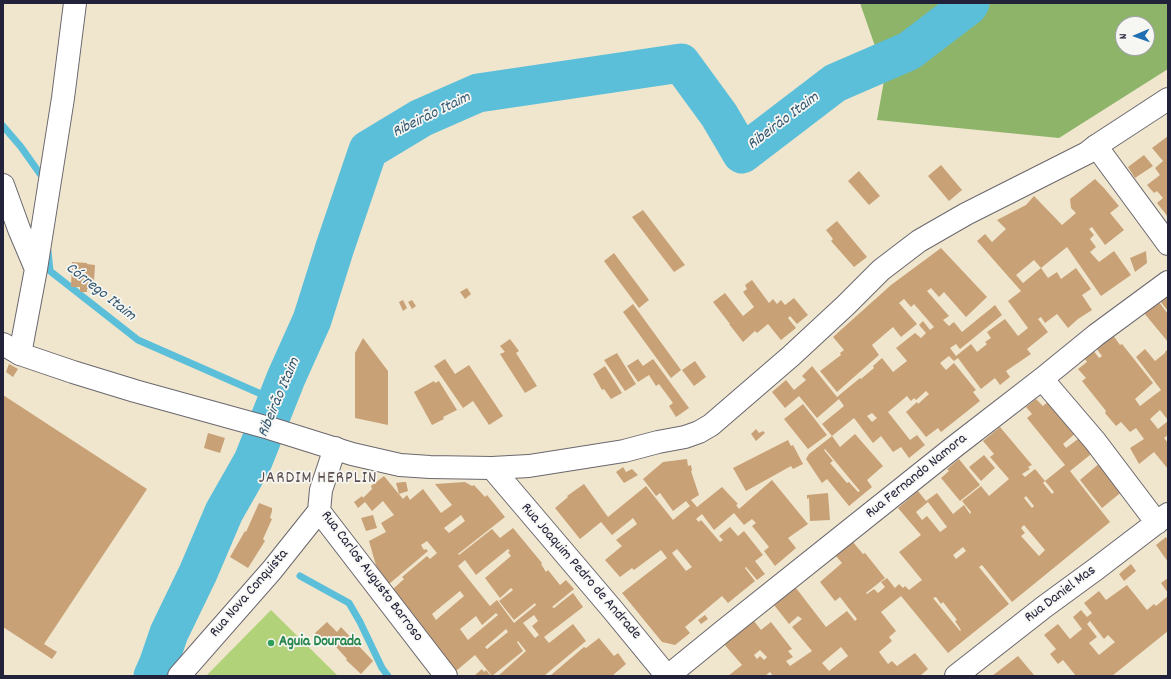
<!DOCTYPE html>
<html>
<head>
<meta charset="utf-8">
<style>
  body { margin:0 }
  #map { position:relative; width:1171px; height:679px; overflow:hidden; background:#f0e6cd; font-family:Dekko,sans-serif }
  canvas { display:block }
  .frame { position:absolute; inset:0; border:4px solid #22223b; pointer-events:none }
  .north { position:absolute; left:1115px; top:16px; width:40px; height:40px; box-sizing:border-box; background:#f6f6f2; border:1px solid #a1a1a9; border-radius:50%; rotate:268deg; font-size:11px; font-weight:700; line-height:16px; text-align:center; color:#22223b }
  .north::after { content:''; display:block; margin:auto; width:14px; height:18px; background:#1f6fb2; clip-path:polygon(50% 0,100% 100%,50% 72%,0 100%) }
</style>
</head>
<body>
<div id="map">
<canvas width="1171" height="679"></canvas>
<div class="frame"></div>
<div class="north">N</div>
</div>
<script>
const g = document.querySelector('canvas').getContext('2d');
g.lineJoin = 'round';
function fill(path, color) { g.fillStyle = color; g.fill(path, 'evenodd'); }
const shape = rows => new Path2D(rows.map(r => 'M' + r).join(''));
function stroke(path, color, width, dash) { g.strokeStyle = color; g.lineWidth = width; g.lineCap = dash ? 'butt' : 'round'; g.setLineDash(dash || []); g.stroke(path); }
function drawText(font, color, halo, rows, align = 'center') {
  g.font = font + ' Dekko,sans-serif'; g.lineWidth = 3.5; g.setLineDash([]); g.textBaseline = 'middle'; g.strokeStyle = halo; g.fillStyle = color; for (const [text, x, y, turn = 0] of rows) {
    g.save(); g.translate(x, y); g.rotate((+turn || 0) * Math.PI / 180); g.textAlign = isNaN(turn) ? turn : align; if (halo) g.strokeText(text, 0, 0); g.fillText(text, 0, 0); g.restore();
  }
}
const green = shape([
  [271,610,338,676,206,676]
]);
const forest = shape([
  [860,3,1168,3,1168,69,1059,138,877,120,885,75],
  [1123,24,1147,24,1147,48,1123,48]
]);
const stream = shape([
  [3,126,21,147,43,178,43,182],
  [48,251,50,271,138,340,277,401],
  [300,576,349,603,360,622,382,668,388,676]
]);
const river = shape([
  [153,676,158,665,169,633,198,573,224,512,253,461,286,378,312,320,335,247,368,150,421,118,478,93,681,63,719,115,742,154,835,83,909,51,968,6,970,3]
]);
const building = shape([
  [1168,136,1168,217,1157,203,1163,198,1157,191,1154,193,1147,185,1160,175,1155,168,1163,161,1152,148],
  [1144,155,1153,166,1135,178,1128,167],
  [941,165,962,190,949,201,928,176],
  [859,171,880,196,869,205,848,181],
  [1095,179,1104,188,1119,206,1110,213,1124,230,1105,245,1092,227,1089,229,1094,235,1090,239,1096,247,1090,252,1099,262,1114,251,1131,275,1101,296,1067,247,1041,268,1034,260,1016,275,1023,283,1041,268,1048,278,1057,272,1061,279,1076,268,1091,289,1082,295,1092,310,1078,319,1068,328,1057,314,1045,323,1041,317,1038,319,1048,332,1027,349,1031,354,1006,371,1010,377,1000,385,995,378,981,389,958,358,954,361,949,356,940,363,946,370,954,363,976,390,973,392,980,401,941,432,938,428,926,437,906,412,917,402,918,404,929,394,926,391,916,400,914,398,911,401,907,396,888,412,910,440,917,435,925,445,909,458,901,447,893,452,881,436,873,443,854,418,832,436,822,424,844,406,839,399,817,418,799,396,785,408,772,392,786,380,794,390,806,380,802,376,812,366,837,397,860,378,861,379,874,368,873,366,882,358,893,372,907,361,896,348,915,333,921,338,926,333,919,325,923,321,930,330,934,327,914,304,911,307,904,299,899,303,917,324,901,337,893,327,872,345,879,355,837,392,820,371,841,355,840,353,844,350,833,337,891,285,941,248,987,297,966,317,944,292,939,297,931,288,927,291,949,316,943,320,949,326,954,322,962,332,995,305,1002,315,960,349,956,344,950,348,956,356,971,344,977,352,987,344,985,342,991,338,987,332,1005,319,1018,336,1028,328,1008,301,1021,291,977,241,985,234,992,242,1006,229,997,220,1026,205,1034,196,1062,225,1076,213,1071,208,1070,199],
  [872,413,877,418,872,422,867,416],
  [643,210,685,265,674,272,632,217],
  [837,221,867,257,854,267,831,241,833,239,826,230],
  [1146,251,1147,263,1135,272,1130,258],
  [614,253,649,300,639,308,604,261],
  [72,262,87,263,87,264,95,265,94,281,96,282,96,289,87,289,87,292,80,292,80,287,71,287],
  [752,280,769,303,773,299,777,304,781,300,785,305,794,298,808,315,797,324,790,316,788,318,796,328,781,340,768,324,757,333,755,331,743,342,729,324,730,324,713,302,725,293,743,316,754,307,743,292,747,289,745,285],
  [467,288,471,294,465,299,460,292],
  [1168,295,1168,311,1160,301],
  [403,300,407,308,403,311,399,302],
  [412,300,416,306,412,309,408,302],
  [1159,302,1168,314,1168,342,1144,313],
  [633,304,681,370,671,378,623,312],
  [1113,335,1120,345,1122,344,1153,383,1135,399,1140,406,1161,390,1136,357,1145,349,1155,361,1165,353,1165,352,1168,349,1168,420,1160,410,1150,419,1158,429,1168,421,1168,435,1164,438,1168,443,1168,469,1154,452,1139,464,1130,448,1144,439,1136,428,1130,432,1121,422,1116,426,1105,413,1106,411,1082,381,1086,378,1078,369,1087,362,1084,358,1093,350,1099,358,1102,356,1096,348],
  [363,338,388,371,388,425,355,418,355,353],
  [510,339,519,351,516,353,537,386,525,393,500,354,505,352,500,346],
  [617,353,636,384,625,391,604,360],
  [445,359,455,374,469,365,503,416,489,425,473,401,463,408,434,366],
  [638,359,643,366,653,359,689,408,676,417,669,406,673,403,659,384,656,386,649,375,638,382,627,366],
  [695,361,706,377,694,386,682,370],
  [9,364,18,369,13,377,6,372],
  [605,366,622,393,611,399,604,389,602,390,593,374],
  [434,381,435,383,439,381,457,410,443,417,444,419,432,425,414,392],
  [3,395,147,489,44,644,57,652,52,659,3,627],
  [1036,399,1043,406,1050,400,1077,432,1063,444,1066,448,1082,436,1095,451,1070,471,1110,522,1012,602,982,565,979,567,1009,604,948,653,901,596,881,612,896,631,889,637,892,641,879,652,888,664,892,661,897,666,915,653,928,669,920,676,773,676,770,672,765,676,728,676,742,665,724,644,754,621,761,630,771,622,792,649,788,651,793,657,786,661,790,666,812,651,792,627,802,619,798,616,789,624,774,605,796,588,826,627,847,611,855,621,857,619,840,597,835,601,820,582,842,563,836,556,853,542,863,554,865,553,885,578,866,593,867,594,874,589,878,593,885,587,881,582,887,578,895,588,899,584,903,588,905,586,909,590,922,580,899,552,921,535,898,508,918,491,926,501,937,493,953,514,964,505,970,514,971,512,962,501,981,486,989,496,1009,479,990,457,994,454,983,441,1000,427,1032,465,1028,467,1030,469,1022,474,1025,477,1035,469,1045,481,1065,465,1027,418,1032,414,1026,407],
  [1045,481,1054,492,1052,494,1043,483],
  [1026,496,1034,506,1032,508,1024,498],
  [928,502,947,527,940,532,927,516,922,520,916,512],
  [1024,525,1045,550,1039,556,1021,536,1025,533,1021,528],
  [963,547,966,551,956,559,953,555],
  [936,597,941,604,943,602,957,620,955,621,961,630,960,631,933,598],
  [841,647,848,656,829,671,822,663],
  [760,650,767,657,764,660,760,656,757,659,754,655],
  [803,404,827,435,808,449,784,419],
  [756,429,759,433,763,431,765,433,756,441,751,434],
  [208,433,225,438,220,453,204,448],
  [855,434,883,466,867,480,872,487,849,506,827,479,822,483,806,459,809,454,832,436,840,447],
  [825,449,860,491,858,492,849,482,847,483,830,463,833,461,824,450],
  [788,440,791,446,793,445,803,464,793,469,791,466,746,491,733,468],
  [984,455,995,468,981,481,969,467],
  [687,459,688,466,691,465,692,471,691,471,699,495,691,500,697,507,722,487,738,504,736,505,739,509,772,480,808,524,788,538,796,548,775,566,764,551,769,547,752,526,756,523,752,519,744,525,734,513,714,530,702,514,696,519,699,522,701,520,720,542,723,540,719,536,730,527,738,536,744,531,763,555,755,561,765,574,757,580,746,567,745,568,755,581,728,603,722,596,685,627,690,633,675,645,662,642,622,593,667,558,661,550,634,570,632,568,620,577,605,560,622,546,616,540,637,524,633,518,612,535,601,522,580,539,555,508,568,497,567,496,584,484,608,517,646,486,673,520,690,506,686,501,673,511,660,493,656,496,643,479,663,462],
  [677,549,692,567,686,571,672,553],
  [959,459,980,485,960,501,941,478,949,471,947,469],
  [1101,462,1124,490,1102,508,1080,480],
  [623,467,626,472,632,469,638,475,624,483,616,472],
  [384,476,403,499,407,495,410,500,423,489,441,513,452,505,435,484,465,482,472,486,474,485,485,497,487,495,505,517,458,554,459,555,492,529,500,538,513,528,542,563,541,564,546,572,548,570,560,585,566,580,574,589,552,607,554,608,573,593,583,607,544,637,549,643,573,624,586,641,545,675,546,676,498,676,526,651,518,641,517,642,523,651,492,676,475,655,456,671,437,648,393,589,404,579,402,577,427,556,430,559,437,553,427,541,421,545,424,550,426,549,428,551,389,584,377,569,369,541,386,532,381,523,394,515,383,501,372,511,365,502,358,508,354,502,362,496,363,498,372,489,371,486],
  [461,515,465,521,449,533,444,528],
  [508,549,510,551,508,552,511,556,485,578,500,598,511,588,513,590,499,601,514,620,535,603,536,605,514,623,497,600,490,606,458,566,465,560,476,575],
  [460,591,464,596,436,620,432,614],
  [496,613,498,615,468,640,460,629,476,616,482,625],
  [534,615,538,621,532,626,539,635,535,638,523,623],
  [506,629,508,632,487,649,485,647],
  [403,482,406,482,408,491,399,494,396,483],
  [828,493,830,520,810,521,809,498,807,499,807,495],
  [259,503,272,508,272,511,270,518,272,519,263,539,265,541,248,568,230,557,245,531,246,532],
  [373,515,377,528,366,531,361,518],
  [1166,537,1168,540,1168,562,1156,545],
  [1131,564,1136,571,1124,581,1119,574],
  [1168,578,1168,593,1161,583],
  [1127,585,1147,610,1154,604,1156,606,1168,596,1168,631,1112,676,1076,676,1063,660,1058,664,1050,654,1056,649,1044,635,1058,624,1070,639,1082,629,1073,617,1081,610,1087,617,1092,613,1084,603,1099,591,1106,600],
  [1090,621,1104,639,1108,635,1115,642,1099,655,1089,643,1097,637,1087,624],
  [705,615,708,619,701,624,698,620],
  [327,622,337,632,341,627,373,661,361,674,346,660,347,659,329,639,325,643,315,633],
  [599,638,614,656,618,653,626,664,612,676,552,676,551,675,584,647,586,648],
  [1018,656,1034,675,1033,676,992,676],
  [482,669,484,672,486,670,491,676,474,676]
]);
const street = shape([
  [1096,146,1168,244],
  [3,185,19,229,36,269,20,354],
  [36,269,63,98,75,3],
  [1042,379,1095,441,1157,523],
  [335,448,321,490,319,511,446,676],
  [492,468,612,609,667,676],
  [179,676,272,570,319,511],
  [668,676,722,632,954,447,1042,379,1096,335,1168,282],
  [956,676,1044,607,1096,569,1168,514]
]);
const secondary = shape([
  [3,344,20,354,73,372,135,391,269,428,352,454,400,465,430,467,492,468,529,466,624,451,658,442,685,437,699,432,711,425,791,356,846,305,881,270,919,241,966,214,1087,153,1096,146,1168,99]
]);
const markers = [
  [271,643,4,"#2e9e5b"]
];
const streetNames = [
  ["Rua Fernando Namora",917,477,-39],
  ["Rua Joaquim Pedro de Andrade",580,572,49],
  ["Rua Carlos Augusto Barroso",371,577,53],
  ["Rua Nova Conquista",250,594,-49],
  ["Rua Daniel Mas",1061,595,-37]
];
const leisureNames = [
  ["Aguia Dourada",279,643]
];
const waterNames = [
  ["Ribeirão Itaim",432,116,-26],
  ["Ribeirão Itaim",784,122,-37],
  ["Córrego Itaim",100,293,38],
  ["Ribeirão Itaim",280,398,-67]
];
const quarterNames = [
  ["JARDIM HERPLIN",318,480]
];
fill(green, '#b2d279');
fill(forest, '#8db469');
stroke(stream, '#5cbfda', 7);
stroke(river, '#5cbfda', 39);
fill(building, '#c9a177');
stroke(street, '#6a676e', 24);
stroke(secondary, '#6a676e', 24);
stroke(street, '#fff', 22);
stroke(secondary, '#fff', 22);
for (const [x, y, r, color] of markers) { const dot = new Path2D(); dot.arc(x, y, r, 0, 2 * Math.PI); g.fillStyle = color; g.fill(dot); stroke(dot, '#f6f6f2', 1.5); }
drawText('15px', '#22223b', '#f6f6f2', streetNames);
drawText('bold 15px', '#27864d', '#f6f6f2', leisureNames, 'left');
drawText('italic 16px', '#365973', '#f6f6f2', waterNames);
g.letterSpacing = '1px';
drawText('17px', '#5c4e50', '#f6f6f2', quarterNames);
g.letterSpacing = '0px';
</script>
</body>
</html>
